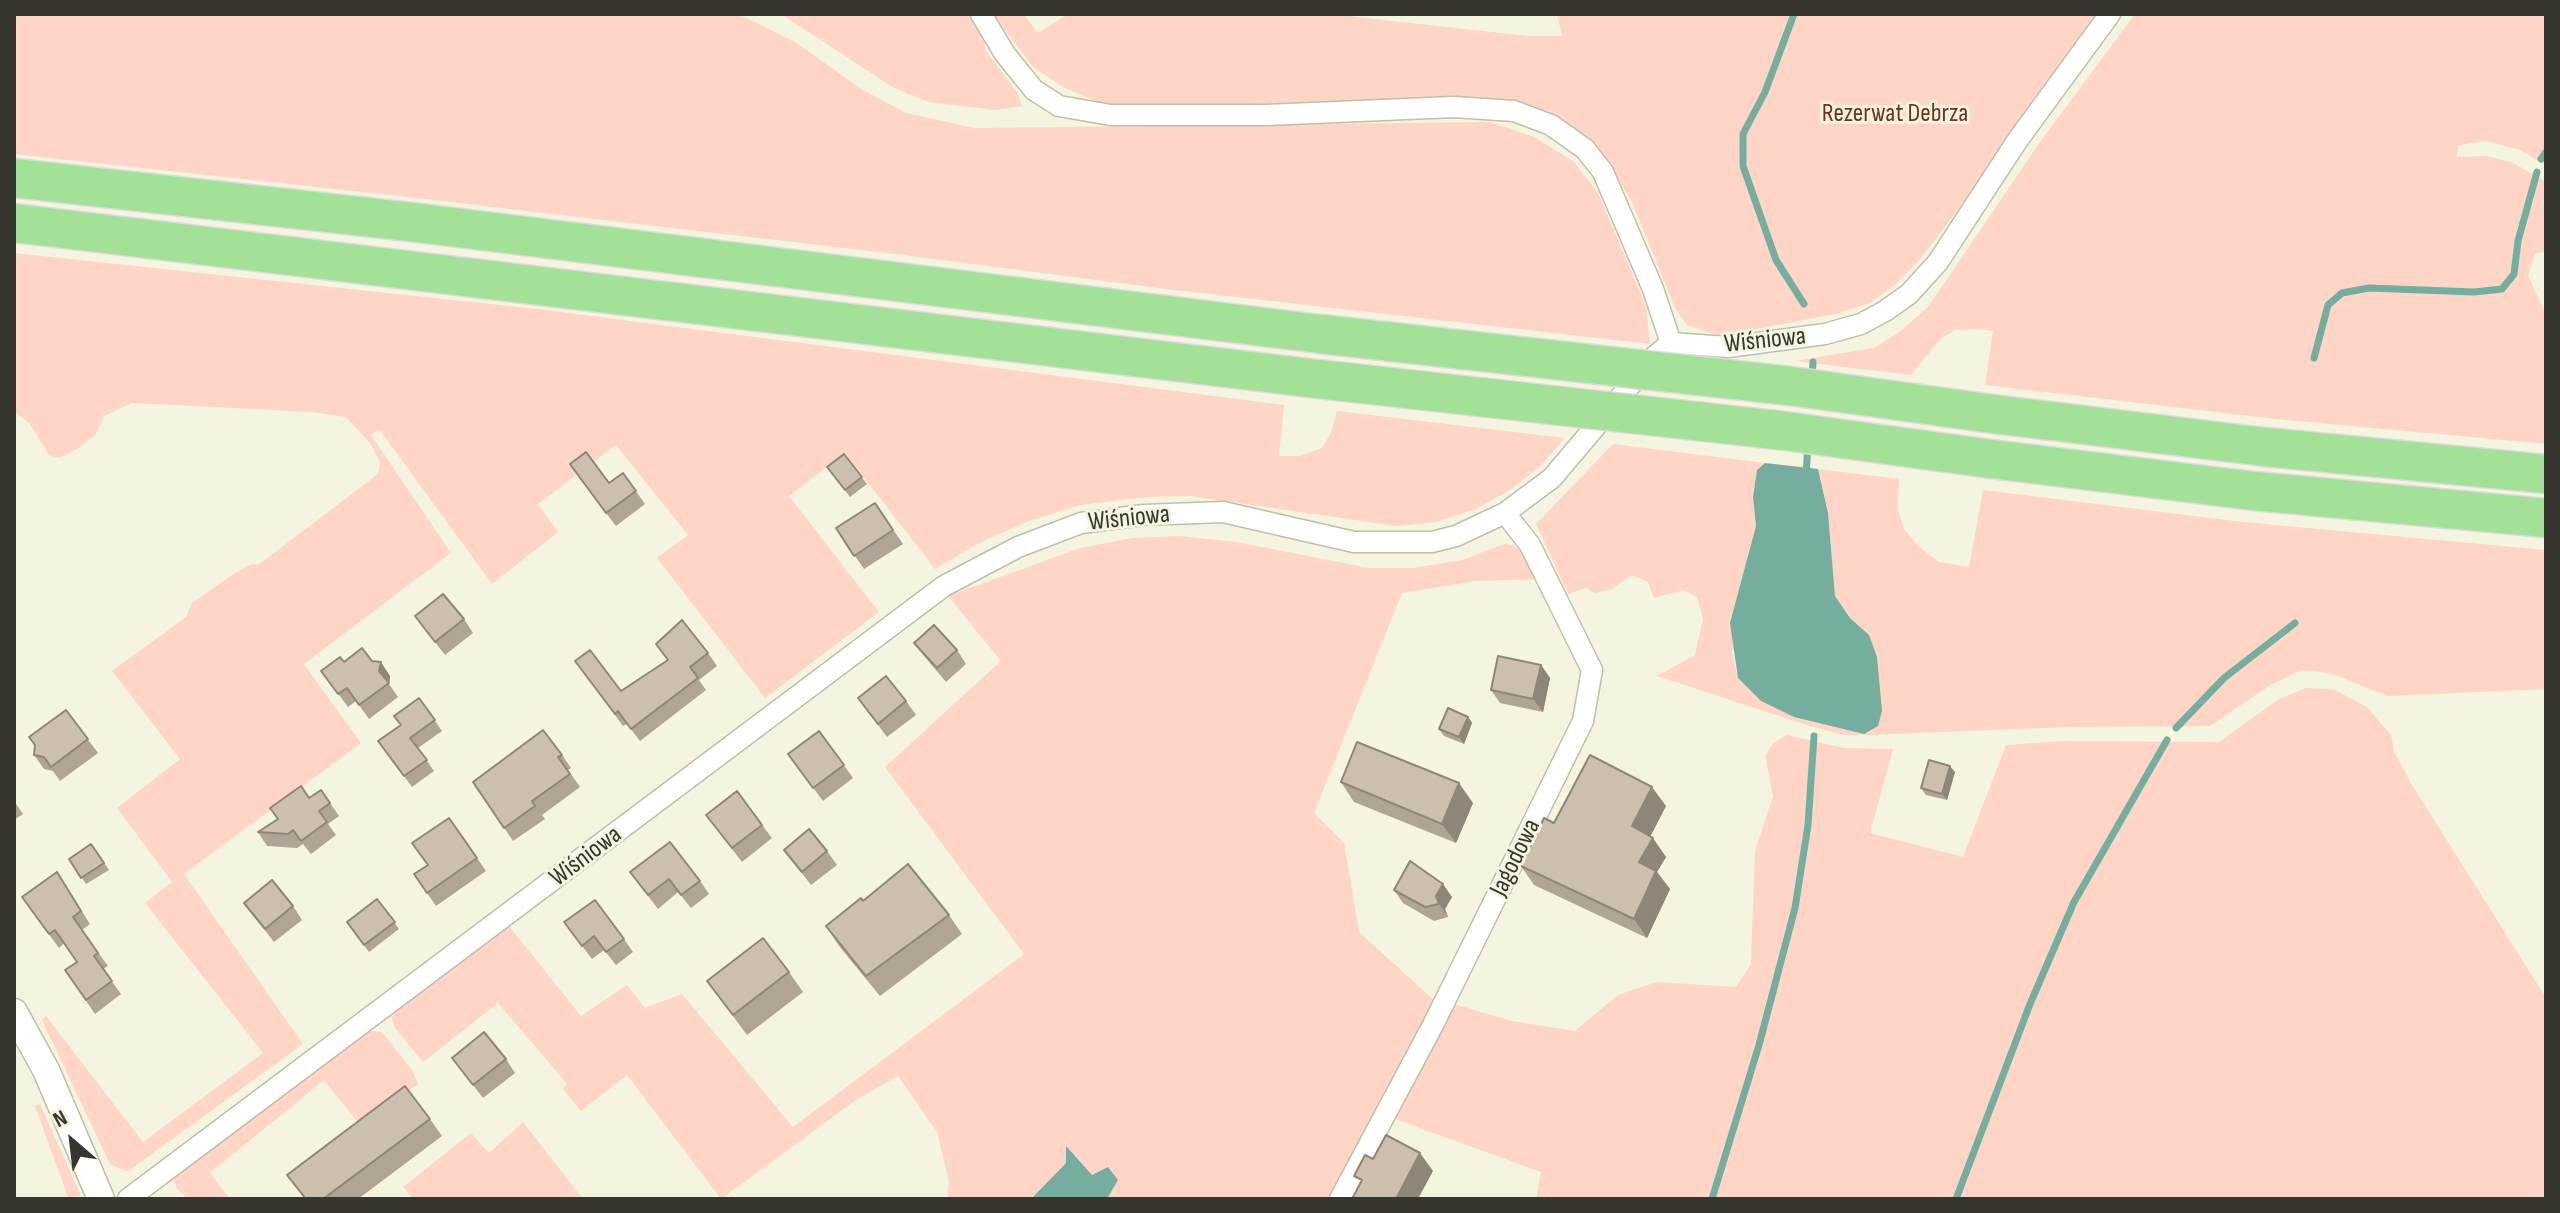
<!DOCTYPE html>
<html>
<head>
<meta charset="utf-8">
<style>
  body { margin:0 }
  #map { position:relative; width:2560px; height:1213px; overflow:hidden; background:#f4f4e1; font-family:"Sofia Sans Condensed",sans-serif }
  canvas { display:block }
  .frame { position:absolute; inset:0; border:16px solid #36362e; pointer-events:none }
  .north { position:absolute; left:32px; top:1101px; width:80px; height:80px; -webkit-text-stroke:6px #f4f4e1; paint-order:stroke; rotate:332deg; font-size:22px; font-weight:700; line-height:32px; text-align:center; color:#36362e }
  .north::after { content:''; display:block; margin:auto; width:28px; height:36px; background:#36362e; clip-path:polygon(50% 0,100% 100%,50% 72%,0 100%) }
</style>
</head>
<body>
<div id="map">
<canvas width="2560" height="1213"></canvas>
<div class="frame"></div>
<div class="north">N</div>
</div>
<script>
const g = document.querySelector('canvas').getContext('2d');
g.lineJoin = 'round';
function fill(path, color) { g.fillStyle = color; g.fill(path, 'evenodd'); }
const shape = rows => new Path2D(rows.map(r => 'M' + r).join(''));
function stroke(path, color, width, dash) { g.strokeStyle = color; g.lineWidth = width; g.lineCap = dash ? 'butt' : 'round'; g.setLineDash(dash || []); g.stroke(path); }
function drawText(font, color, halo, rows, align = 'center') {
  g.font = font + ' "Sofia Sans Condensed",sans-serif'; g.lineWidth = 6; g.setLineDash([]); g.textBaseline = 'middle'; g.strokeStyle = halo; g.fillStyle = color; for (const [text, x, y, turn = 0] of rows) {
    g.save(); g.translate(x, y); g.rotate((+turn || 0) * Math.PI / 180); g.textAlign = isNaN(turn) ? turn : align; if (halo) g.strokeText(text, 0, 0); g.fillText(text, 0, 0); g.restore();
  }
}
const green = shape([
  [14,14,728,14,745,17,795,42,863,90,906,113,974,128,1490,122,1534,137,1573,161,1598,193,1646,306,1650,344,1166,289,895,254,408,197,14,154],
  [781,14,973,14,985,39,985,50,1017,92,1022,106,996,110,928,102,894,88],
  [993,14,1023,14,1038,33,1068,14,1330,14,1527,36,1562,36,1557,14,2096,14,1957,211,1922,257,1895,285,1870,303,1835,314,1720,336,1687,325,1675,308,1632,202,1603,155,1583,135,1548,111,1503,99,1161,106,1103,104,1063,87,1033,67],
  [2135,14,2546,14,2546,165,2520,150,2486,141,2458,145,2457,157,2486,156,2511,162,2546,181,2546,251,2535,254,2528,276,2546,314,2546,444,2276,419,1985,385,1993,331,1977,329,1956,330,1941,338,1911,375,1795,361,1874,348,1901,331,1928,307,2040,142],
  [14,253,537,309,1284,405,1279,456,1301,456,1322,448,1331,433,1337,411,1565,438,1541,465,1510,490,1476,509,1436,522,1397,526,1190,496,1147,497,1080,505,1029,521,981,542,935,569,845,453,789,496,879,612,765,698,657,558,688,535,616,445,538,504,558,532,492,584,379,429,371,435,451,553,304,664,361,743,184,874,303,1044,127,1172,110,1164,42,1020,46,1016,143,1142,263,1053,145,903,172,882,117,808,180,759,112,671,186,617,192,603,235,573,252,564,258,565,378,474,380,462,370,443,346,417,313,412,132,403,104,416,96,434,77,449,59,458,49,455,30,424,14,411],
  [1613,444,1765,463,1757,470,1753,497,1756,526,1732,652,1738,678,1761,701,1794,717,1869,635,1850,618,1835,596,1828,513,1818,469,1899,479,1898,511,1904,529,1919,547,1939,562,1969,567,1983,490,2243,522,2546,550,2546,689,2388,696,2330,673,2302,670,2272,684,2210,726,2070,727,1868,735,1846,735,1810,726,1657,676,1695,655,1703,619,1697,597,1684,590,1654,598,1648,582,1632,575,1612,589,1595,593,1586,588,1568,594,1536,524],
  [1179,536,1237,542,1369,568,1413,568,1462,560,1504,544,1513,545,1524,555,1538,579,1476,581,1402,593,1314,813,1344,843,1359,932,1436,1002,1330,1199,1107,1199,1108,1168,1092,1175,1066,1147,1066,1163,1031,1199,947,1199,949,1182,937,1132,898,1076,856,1100,721,1199,627,1075,581,1111,563,1089,567,1084,498,1003,423,1062,395,1028,391,1017,400,1008,509,926,581,1016,627,985,645,1008,682,994,793,1127,1024,954,885,767,1001,661,948,596,1080,548,1133,538],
  [2306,688,2333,689,2367,707,2391,735,2394,751,2409,780,2546,998,2546,1199,1536,1199,1541,1172,1395,1119,1454,1004,1512,1021,1575,1031,1618,995,1657,982,1736,987,1751,964,1755,851,1773,796,1765,756,1772,744,1787,735,1844,748,1893,749,1870,833,1963,857,2006,745,2063,741,2219,742,2279,699],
  [370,1031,382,1032,412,1070,418,1084,361,1126,324,1080,210,1173,230,1199,188,1199,177,1189,173,1178,189,1165],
  [40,1104,81,1196,68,1197,35,1106],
  [523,1122,583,1199,413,1199,403,1187,471,1133,489,1153]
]);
const water = shape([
  [1765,463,1818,469,1828,513,1835,596,1850,618,1869,635,1877,657,1882,711,1878,726,1864,734,1794,717,1761,701,1738,678,1730,623,1756,526,1753,497,1757,470],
  [1066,1146,1092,1175,1108,1167,1118,1180,1107,1199,1031,1199,1066,1163]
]);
const stream = shape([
  [1794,14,1765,92,1743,134,1743,166,1776,260,1804,304],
  [2541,159,2546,152],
  [2314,358,2328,305,2342,293,2369,288,2474,292,2502,289,2514,274,2518,241,2537,172],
  [1812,379,1813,362],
  [1806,475,1808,444],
  [2176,728,2224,678,2295,623],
  [1712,1199,1759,1045,1795,908,1808,825,1814,736],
  [1956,1199,2030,1004,2074,902,2167,740]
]);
const minor = shape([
  [981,14,1005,54,1034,90,1059,106,1111,115,1266,115,1454,107,1514,111,1551,125,1585,149,1603,172,1653,289,1671,343],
  [128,1199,944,586,1018,547,1081,523,1144,515,1223,512,1354,542,1432,542,1456,536,1505,513,1552,478,1655,356,1671,343,1728,347,1825,334,1861,324,1885,311,1909,294,1938,262,2017,141,2110,14],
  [1340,1199,1433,1025,1583,721,1592,670,1530,545,1505,513]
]);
const tertiary = shape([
  [14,1012,46,1070,101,1199]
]);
const motorway = shape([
  [14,178,411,222,1320,334],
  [14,223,1318,379],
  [1993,414,2265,447,2546,474],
  [1991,459,2254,491,2546,518]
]);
const motorwayBridge = shape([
  [1320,334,1790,386,1993,414],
  [1318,379,1785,431,1991,459]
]);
const wall = shape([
  [844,454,867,484,850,497,827,467],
  [623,473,645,504,616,526,579,478,609,483],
  [875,503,903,544,864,569,836,528],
  [415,616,464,619,473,633,445,655],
  [914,643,957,650,966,664,946,682,924,656],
  [708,653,717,666,699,680,706,690,640,741,627,724,623,726,575,661,621,691],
  [372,661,390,676,389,684,398,697,369,719,356,701,348,707,321,671,344,662],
  [1541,665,1550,678,1543,712,1500,703,1491,690],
  [419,698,442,731,418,748,434,771,412,787,378,741,401,725],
  [858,698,906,701,916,715,887,737],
  [66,710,98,753,60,781,53,771,44,769,34,755],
  [1468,717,1472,723,1464,744,1444,736,1439,729],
  [819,731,853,778,823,801,788,754],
  [562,755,571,768,568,770,580,787,542,815,545,819,513,841,473,782],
  [1955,772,1947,800,1926,795,1921,788],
  [1341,782,1473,803,1456,843,1354,802],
  [321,790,339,816,328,824,336,835,311,854,303,844,297,848,267,846,258,832],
  [14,801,23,814,14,820],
  [1666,806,1650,836,1666,857,1657,872,1670,889,1647,938,1534,885,1521,866,1554,823],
  [706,815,762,825,772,838,742,862],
  [449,818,486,871,436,906,414,874,428,865],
  [91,844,109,870,86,884,69,859],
  [784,850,827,851,837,865,811,885],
  [57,872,90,924,82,930,108,966,103,969,121,994,95,1014,65,970,77,962,64,943,59,948,22,897],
  [630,872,700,881,709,894,691,908,678,892,658,909],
  [1394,890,1452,897,1445,909,1448,917,1434,921,1403,903],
  [377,899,399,929,369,952,347,922],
  [863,901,949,915,962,934,880,996,839,946,826,926],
  [244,903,293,906,302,920,274,942],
  [564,922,624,939,633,952,616,965,604,950,592,959],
  [789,972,803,992,747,1035,707,981],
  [452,1058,506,1059,515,1073,483,1098],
  [430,1119,442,1136,358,1199,305,1199,287,1175]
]);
const shadedWall = shape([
  [381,662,390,676,389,684,379,671],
  [1541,665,1550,678,1543,712,1533,699],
  [1468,717,1472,723,1464,744,1459,737],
  [1950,766,1955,772,1947,800,1942,794],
  [1459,783,1473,803,1456,843,1442,824],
  [1652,787,1666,806,1646,845,1632,826],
  [1653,838,1666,857,1657,872,1670,889,1647,938,1634,919,1639,862],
  [1443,884,1452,897,1445,909,1448,917,1439,904,1436,896],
  [1420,1153,1433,1171,1418,1199,1396,1199]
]);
const building = shape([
  [586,452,609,483,623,473,636,491,606,513,570,464,586,452],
  [844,454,862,477,845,490,827,467,844,454],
  [875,503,893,530,854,556,836,528,875,503],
  [443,594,464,619,435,642,415,616,443,594],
  [682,620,708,653,690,667,698,678,631,729,618,711,615,714,575,661,590,650,621,691,668,660,656,644,682,620],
  [934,625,957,650,937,668,914,643,934,625],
  [362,648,372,661,381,662,379,671,389,683,359,705,347,688,338,694,321,671,340,657,344,662,362,648],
  [1498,656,1541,665,1533,699,1491,690,1498,656],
  [886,676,906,701,878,724,858,698,886,676],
  [419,698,435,720,410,738,427,760,404,776,378,741,401,725,394,716,419,698],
  [1448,708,1468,717,1459,737,1439,729,1448,708],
  [66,710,88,739,51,767,44,757,34,755,35,745,29,737,66,710],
  [543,730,562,755,558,757,570,774,532,801,535,806,504,828,473,782,543,730],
  [819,731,844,765,813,788,788,754,819,731],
  [1357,742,1459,783,1442,824,1341,782,1357,742],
  [1590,755,1652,787,1632,826,1653,838,1639,862,1656,871,1634,919,1521,866,1544,818,1554,823,1590,755],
  [1929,760,1950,766,1942,794,1921,788,1929,760],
  [301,786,309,798,321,790,330,803,319,811,327,822,301,841,293,830,288,834,258,832,278,819,270,808,301,786],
  [737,791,762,825,732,848,706,815,737,791],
  [449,818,477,858,427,893,414,874,428,865,412,843,449,818],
  [809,829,827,851,802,872,784,850,809,829],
  [670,842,700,881,681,895,669,879,648,895,630,872,670,842],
  [91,844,104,863,81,878,69,859,91,844],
  [1410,861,1443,884,1436,896,1439,904,1425,907,1394,890,1410,861],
  [908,864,949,915,866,976,826,926,861,898,863,901,908,864],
  [57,872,81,911,73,917,98,953,94,956,112,981,86,1000,65,970,77,962,55,930,49,934,22,897,57,872],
  [272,880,293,906,265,929,244,903,272,880],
  [377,899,395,922,364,945,347,922,377,899],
  [595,900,624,939,606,952,594,936,582,946,564,922,595,900],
  [763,938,789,972,733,1015,707,981,763,938],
  [484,1032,506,1059,473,1085,452,1058,484,1032],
  [405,1086,430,1119,323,1199,306,1199,287,1175,405,1086],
  [1386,1135,1420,1153,1396,1199,1352,1199,1362,1180,1354,1176,1365,1155,1373,1159,1386,1135]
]);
const parkNames = [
  ["Rezerwat Debrza",1895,114]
];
const streetNames = [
  ["Wiśniowa",1765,341,-6],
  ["Wiśniowa",1129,519,-6],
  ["Wiśniowa",586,857,-37],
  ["Jagodowa",1516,858,-64]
];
fill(green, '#fed5c6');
fill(water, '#75ae9e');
stroke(stream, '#75ae9e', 7);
stroke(minor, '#bfbfac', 23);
stroke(tertiary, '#bfbfac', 29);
stroke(motorway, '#dbdbd9', 41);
stroke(minor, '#fff', 20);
stroke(tertiary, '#fff', 26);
stroke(motorway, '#a3e198', 38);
stroke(motorwayBridge, '#dbdbd9', 41, []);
stroke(motorwayBridge, '#a3e198', 38);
fill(wall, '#afa496');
fill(shadedWall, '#8f867a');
fill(building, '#ccbfaf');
stroke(building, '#8f867a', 2);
drawText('26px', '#70321b', '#f4f4e1', parkNames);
drawText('26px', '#36362e', '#f4f4e1', streetNames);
</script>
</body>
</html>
